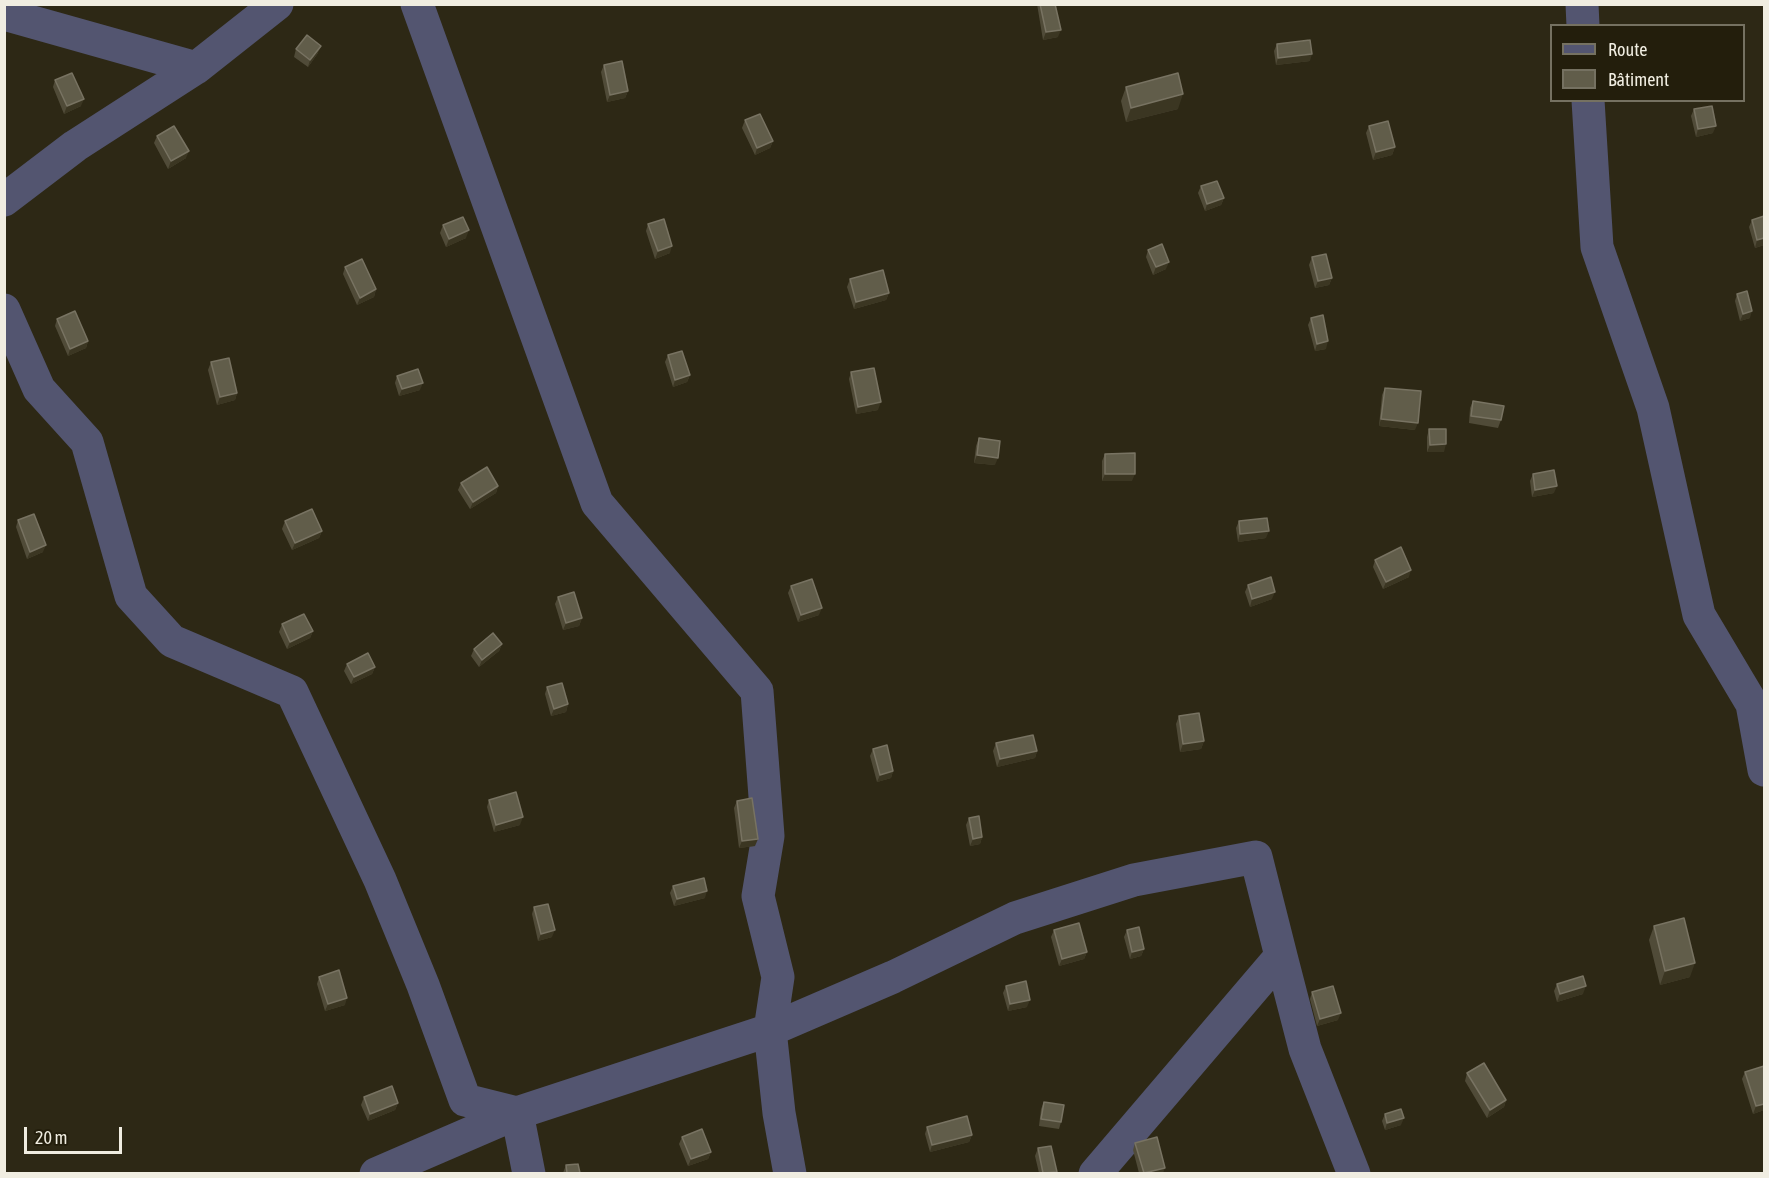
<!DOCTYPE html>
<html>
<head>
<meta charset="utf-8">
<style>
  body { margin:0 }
  #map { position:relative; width:1769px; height:1178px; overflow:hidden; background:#2d2815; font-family:"Asap Condensed",sans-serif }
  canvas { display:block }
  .frame { position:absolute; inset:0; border:6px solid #f0ede1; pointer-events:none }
  .legend { position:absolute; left:1550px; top:24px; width:195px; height:78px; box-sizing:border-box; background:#231e0c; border:2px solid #757161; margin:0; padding:8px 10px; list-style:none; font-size:18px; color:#f0ede1 }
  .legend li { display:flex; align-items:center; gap:12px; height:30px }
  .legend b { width:30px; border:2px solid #757161 }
  .scale { position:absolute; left:24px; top:1127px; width:98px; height:27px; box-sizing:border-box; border:3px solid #f0ede1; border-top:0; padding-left:8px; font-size:18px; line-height:21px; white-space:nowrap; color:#f0ede1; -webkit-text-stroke:4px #231e0c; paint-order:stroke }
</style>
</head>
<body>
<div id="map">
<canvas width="1769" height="1178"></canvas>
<div class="frame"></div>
<ul class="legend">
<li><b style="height:8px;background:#535570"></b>Route</li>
<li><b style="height:16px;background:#615d4a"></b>Bâtiment</li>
</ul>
<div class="scale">20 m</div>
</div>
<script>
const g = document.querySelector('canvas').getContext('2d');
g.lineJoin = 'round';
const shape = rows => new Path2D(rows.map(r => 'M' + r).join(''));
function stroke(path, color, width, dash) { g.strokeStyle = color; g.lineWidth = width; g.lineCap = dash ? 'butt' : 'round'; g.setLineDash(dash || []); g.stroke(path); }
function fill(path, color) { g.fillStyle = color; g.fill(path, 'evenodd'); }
const street = shape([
  [417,4,597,503,757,691,768,836,758,896,778,977,770,1030,779,1113,790,1174],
  [1582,4,1583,26],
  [4,14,196,68],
  [1588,100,1597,247,1653,408,1699,615,1752,704,1764,770],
  [4,200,75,146,196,68,277,4],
  [4,310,39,389,87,442,131,596,172,641,292,692,380,880,423,985,465,1100,517,1113,529,1174],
  [1281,956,1305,1049,1354,1174],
  [376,1174,517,1113,770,1030,893,977,1015,918,1134,880,1256,857,1281,956,1095,1174]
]);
const wall = shape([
  [1037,4,1055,4,1058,37,1043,40],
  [1277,44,1310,61,1276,65,1274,51],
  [296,49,318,53,308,67,294,57],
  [604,65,628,91,625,98,607,102,601,72],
  [55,80,81,106,64,114,53,87],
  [1126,87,1178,109,1126,122,1121,101],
  [1694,109,1713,133,1696,137,1691,116],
  [745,120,773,141,770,148,755,155,742,128],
  [1369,126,1395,147,1392,155,1373,160,1366,133],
  [157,136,186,158,168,169,154,143],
  [1201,186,1224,198,1221,205,1205,211,1198,193],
  [1752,220,1764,245,1755,248,1749,227],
  [648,224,670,253,655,259,646,231],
  [443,225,466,238,446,247,440,233],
  [1148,250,1166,269,1153,275,1146,257],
  [1312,257,1332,278,1329,285,1315,288,1309,265],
  [345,267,376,289,374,297,357,305,343,274],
  [850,279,889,293,886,300,854,309,847,287],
  [1737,294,1750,318,1740,321,1735,301],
  [1311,318,1326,349,1315,351,1308,325],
  [57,319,88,341,86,348,68,356,55,326],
  [668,355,690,375,687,382,673,387,665,362],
  [211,362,237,393,235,400,217,405,208,370],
  [851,372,878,410,856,414,849,379],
  [397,376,420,390,399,396,395,383],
  [1385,388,1415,430,1379,426,1382,395],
  [1473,401,1501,420,1498,428,1469,423,1470,408],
  [1429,429,1444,452,1427,452,1427,437],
  [979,438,995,465,974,463,976,446],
  [1105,454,1132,481,1102,481,1102,461],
  [1533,474,1554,493,1532,497,1530,481],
  [461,483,498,486,496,493,470,509,458,490],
  [18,520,43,552,27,559,16,527],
  [285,521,322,531,319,538,292,550,282,529],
  [1239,521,1266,538,1238,542,1236,528],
  [1375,560,1409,577,1383,589,1373,567],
  [1248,585,1272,599,1250,607,1245,592],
  [791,586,819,615,798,622,788,593],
  [558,597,582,618,579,626,563,630,555,604],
  [282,624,313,631,310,638,287,649,279,632],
  [502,644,499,651,479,667,471,656,474,649],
  [347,664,375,667,372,674,351,684,344,671],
  [547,687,568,704,566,712,551,716,545,694],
  [1179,716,1204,741,1201,749,1180,752,1176,724],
  [996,743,1037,751,1035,758,997,767,993,751],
  [873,749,893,771,891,778,877,782,870,756],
  [489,800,520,825,494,832,487,807],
  [737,801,755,846,739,848,734,808],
  [969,818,982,837,980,844,970,846,966,825],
  [673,886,705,898,674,906,670,893],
  [534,907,552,937,538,941,532,914],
  [1654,926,1690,977,1660,985,1649,940],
  [1054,930,1087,952,1084,959,1059,966,1051,937],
  [1127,930,1144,949,1141,956,1130,959,1124,937],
  [319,977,345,1005,325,1011,317,984],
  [1557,984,1583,994,1557,1002,1554,991],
  [1006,986,1027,1007,1008,1011,1003,993],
  [1312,992,1338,1020,1317,1026,1310,999],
  [1745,1072,1764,1110,1753,1114,1742,1079],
  [1467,1073,1506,1100,1504,1107,1487,1118,1465,1081],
  [364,1097,398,1103,395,1110,368,1121,361,1105],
  [1044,1102,1061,1122,1059,1129,1039,1126,1041,1109],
  [1385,1114,1401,1125,1385,1130,1382,1121],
  [927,1127,972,1135,969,1142,930,1152,925,1134],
  [682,1137,711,1152,708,1159,688,1166,679,1144],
  [1135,1143,1163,1173,1139,1173,1133,1150],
  [1038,1148,1056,1173,1039,1173,1035,1156],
  [566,1165,580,1173,563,1173]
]);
const shadedWall = shape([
  [1061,30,1058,37,1043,40,1046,32],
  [321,46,318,53,308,67,310,60],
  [1312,54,1310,61,1276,65,1278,58],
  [628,91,625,98,607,102,610,95],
  [1183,94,1178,109,1126,122,1131,108],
  [84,99,81,106,64,114,67,106],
  [1716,126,1713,133,1696,137,1698,129],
  [773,141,770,148,755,155,757,148],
  [1395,147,1392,155,1373,160,1376,152],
  [189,151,186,158,168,169,171,161],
  [1224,198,1221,205,1205,211,1207,204],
  [469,230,466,238,446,247,449,239],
  [1764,238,1764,245,1755,248,1757,240],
  [672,246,670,253,655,259,658,251],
  [1169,262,1166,269,1153,275,1156,267],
  [1332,278,1329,285,1315,288,1318,281],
  [376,289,374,297,357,305,360,298],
  [889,293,886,300,854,309,856,302],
  [1752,311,1750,318,1740,321,1743,314],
  [88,341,86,348,68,356,70,349],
  [1328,341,1326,349,1315,351,1317,344],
  [690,375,687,382,673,387,675,380],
  [423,383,420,390,399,396,402,389],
  [237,393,235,400,217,405,220,397],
  [881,402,878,410,856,414,858,407],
  [1381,419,1418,423,1415,430,1379,426],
  [1446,444,1444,452,1427,452,1430,445],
  [977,455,998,458,995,465,974,463],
  [1105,474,1135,474,1132,481,1102,481],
  [498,486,496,493,470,509,473,502],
  [1557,486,1554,493,1532,497,1535,490],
  [322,531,319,538,292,550,295,543],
  [1269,531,1266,538,1238,542,1240,534],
  [46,545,43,552,27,559,30,552],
  [1411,570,1409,577,1383,589,1386,582],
  [1275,592,1272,599,1250,607,1252,599],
  [822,608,819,615,798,622,801,615],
  [582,618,579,626,563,630,566,623],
  [313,631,310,638,287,649,290,642],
  [502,644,499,651,479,667,482,660],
  [375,667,372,674,351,684,354,677],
  [568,704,566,712,551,716,554,709],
  [1204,741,1201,749,1180,752,1183,744],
  [1037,751,1035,758,997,767,1000,759],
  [893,771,891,778,877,782,880,775],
  [523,817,520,825,494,832,496,825],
  [982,837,980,844,970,846,973,839],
  [758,839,755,846,739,848,742,841],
  [707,891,705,898,674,906,677,899],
  [555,930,552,937,538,941,541,934],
  [1144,949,1141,956,1130,959,1132,952],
  [1087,952,1084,959,1059,966,1062,959],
  [1695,963,1690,977,1660,985,1665,971],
  [1586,986,1583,994,1557,1002,1560,994],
  [347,998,345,1005,325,1011,328,1004],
  [1030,1000,1027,1007,1008,1011,1010,1004],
  [1341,1013,1338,1020,1317,1026,1320,1019],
  [1506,1100,1504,1107,1487,1118,1490,1110],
  [398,1103,395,1110,368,1121,370,1114],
  [1764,1104,1764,1110,1753,1114,1756,1106],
  [1404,1118,1401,1125,1385,1130,1387,1123],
  [972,1135,969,1142,930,1152,932,1145],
  [711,1152,708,1159,688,1166,691,1159],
  [1165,1168,1163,1173,1144,1173]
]);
const building = shape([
  [1040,4,1055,4,1061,30,1046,32,1040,4],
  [307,35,321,46,310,60,296,49,307,35],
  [1310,40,1312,54,1278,58,1277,44,1310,40],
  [622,61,628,91,610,95,604,65,622,61],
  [72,73,84,99,67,106,55,80,72,73],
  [1178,73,1183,94,1131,108,1126,87,1178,73],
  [1712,106,1716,126,1698,129,1694,109,1712,106],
  [760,114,773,141,757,148,745,120,760,114],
  [1388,121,1395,147,1376,152,1369,126,1388,121],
  [174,126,189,151,171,161,157,136,174,126],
  [1217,181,1224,198,1207,204,1201,186,1217,181],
  [1764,216,1764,238,1757,240,1752,220,1764,216],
  [463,217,469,230,449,239,443,225,463,217],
  [664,219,672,246,658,251,648,224,664,219],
  [1162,244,1169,262,1156,267,1148,250,1162,244],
  [1326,254,1332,278,1318,281,1312,257,1326,254],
  [362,259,376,289,360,298,345,267,362,259],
  [883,270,889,293,856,302,850,279,883,270],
  [1747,291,1752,311,1743,314,1737,294,1747,291],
  [75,311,88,341,70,349,57,319,75,311],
  [1323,315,1328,341,1317,344,1311,318,1323,315],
  [682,351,690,375,675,380,668,355,682,351],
  [229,358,237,393,220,397,211,362,229,358],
  [874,368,881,402,858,407,851,372,874,368],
  [418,369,423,383,402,389,397,376,418,369],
  [1385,388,1421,391,1418,423,1381,419,1385,388],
  [1473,401,1504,406,1501,420,1471,416,1473,401],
  [1429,429,1446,429,1446,444,1430,445,1429,429],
  [979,438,1000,441,998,458,977,455,979,438],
  [1135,453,1135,474,1105,474,1105,454,1135,453],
  [487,467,498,486,473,502,461,483,487,467],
  [1554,470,1557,486,1535,490,1533,474,1554,470],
  [312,509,322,531,295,543,285,521,312,509],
  [34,514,46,545,30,552,18,520,34,514],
  [1267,518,1269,531,1240,534,1239,521,1267,518],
  [1401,547,1411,570,1386,582,1375,560,1401,547],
  [1271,577,1275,592,1252,599,1248,585,1271,577],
  [812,579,822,608,801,615,791,586,812,579],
  [574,592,582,618,566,623,558,597,574,592],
  [304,614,313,631,290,642,282,624,304,614],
  [493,633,502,644,482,660,474,649,493,633],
  [368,653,375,667,354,677,347,664,368,653],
  [562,683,568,704,554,709,547,687,562,683],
  [1199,713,1204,741,1183,744,1179,716,1199,713],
  [1033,735,1037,751,1000,759,996,743,1033,735],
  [887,745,893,771,880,775,873,749,887,745],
  [516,792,523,817,496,825,489,800,516,792],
  [752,798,758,839,742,841,737,801,752,798],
  [979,816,982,837,973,839,969,818,979,816],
  [704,878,707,891,677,899,673,886,704,878],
  [548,904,555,930,541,934,534,907,548,904],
  [1684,918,1695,963,1665,971,1654,926,1684,918],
  [1079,923,1087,952,1062,959,1054,930,1079,923],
  [1139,927,1144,949,1132,952,1127,930,1139,927],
  [339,970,347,998,328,1004,319,977,339,970],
  [1583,976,1586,986,1560,994,1557,984,1583,976],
  [1026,981,1030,1000,1010,1004,1006,986,1026,981],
  [1333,986,1341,1013,1320,1019,1312,992,1333,986],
  [1484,1063,1506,1100,1490,1110,1467,1073,1484,1063],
  [1764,1066,1764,1104,1756,1106,1745,1072,1764,1066],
  [392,1086,398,1103,370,1114,364,1097,392,1086],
  [1044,1102,1064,1105,1061,1122,1041,1119,1044,1102],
  [1401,1109,1404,1118,1387,1123,1385,1114,1401,1109],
  [967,1116,972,1135,932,1145,927,1127,967,1116],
  [702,1129,711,1152,691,1159,682,1137,702,1129],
  [1157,1137,1165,1168,1144,1173,1135,1143,1157,1137],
  [1051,1146,1057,1172,1043,1173,1038,1148,1051,1146],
  [578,1164,580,1173,567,1173,566,1165,578,1164]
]);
stroke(street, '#535570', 33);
fill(wall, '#504b38');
fill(shadedWall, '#3b3622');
fill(building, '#615d4a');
stroke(building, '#787362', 1.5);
</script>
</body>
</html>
